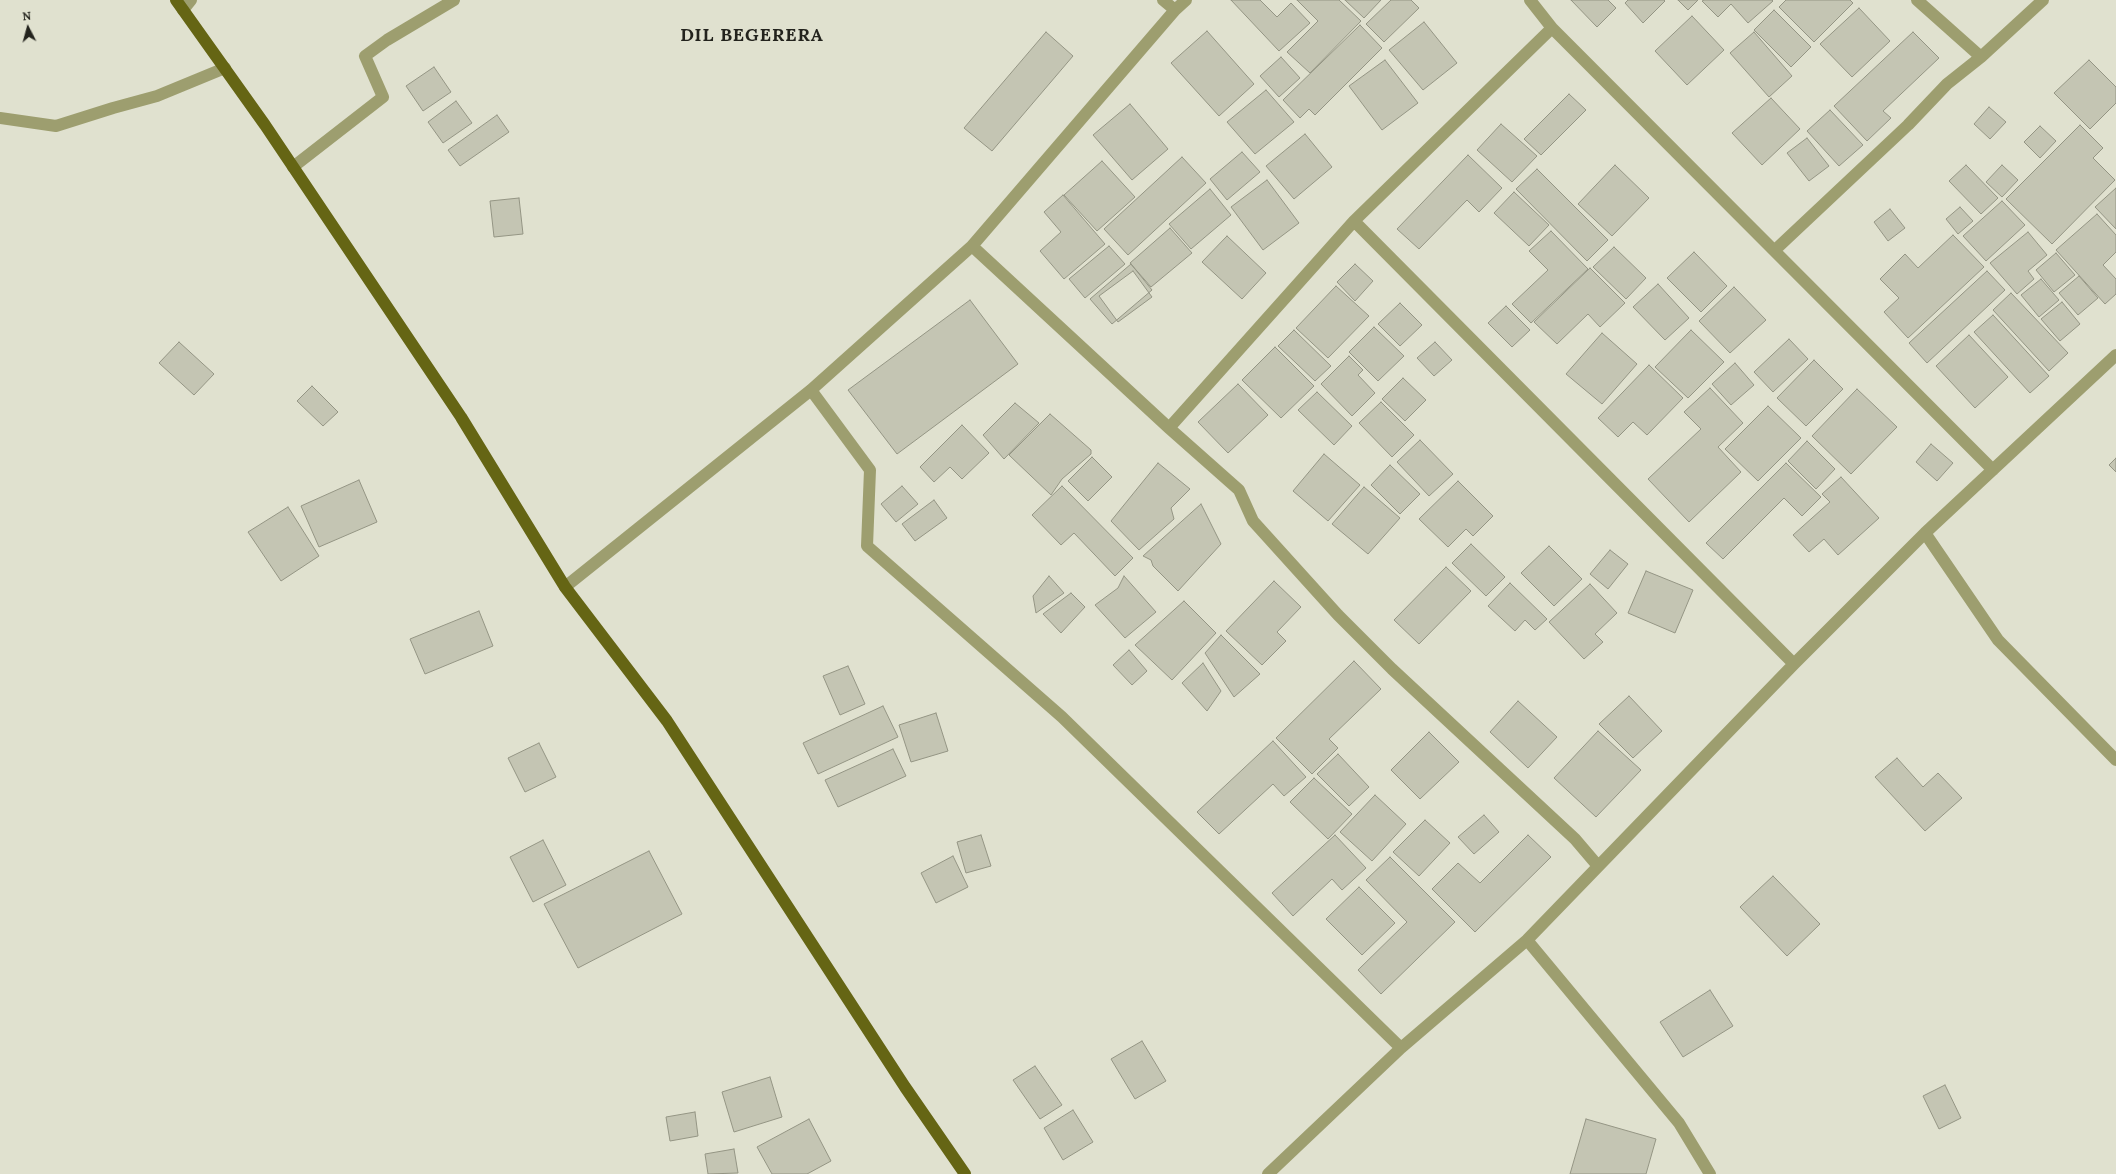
<!DOCTYPE html>
<html>
<head>
<meta charset="utf-8">
<style>
  body { margin:0 }
  #map { position:relative; width:2116px; height:1174px; overflow:hidden; background:#e0e1cf; font-family:Lora,serif }
  canvas { display:block }
  .north { position:absolute; left:8px; top:8px; width:40px; height:40px; -webkit-text-stroke:3px #e0e1cf; paint-order:stroke; rotate:354deg; font-size:11px; font-weight:700; line-height:16px; text-align:center; color:#23231d }
  .north::after { content:''; display:block; margin:auto; width:14px; height:18px; background:#23231d; clip-path:polygon(50% 0,100% 100%,50% 72%,0 100%) }
</style>
</head>
<body>
<div id="map">
<canvas width="2116" height="1174"></canvas>
<div class="north">N</div>
</div>
<script>
const g = document.querySelector('canvas').getContext('2d');
g.lineJoin = 'round';
function fill(path, color) { g.fillStyle = color; g.fill(path, 'evenodd'); }
const shape = rows => new Path2D(rows.map(r => 'M' + r).join(''));
function stroke(path, color, width, dash) { g.strokeStyle = color; g.lineWidth = width; g.lineCap = dash ? 'butt' : 'round'; g.setLineDash(dash || []); g.stroke(path); }
function drawText(font, color, halo, rows, align = 'center') {
  g.font = font + ' Lora,serif'; g.lineWidth = 4; g.setLineDash([]); g.textBaseline = 'middle'; g.strokeStyle = halo; g.fillStyle = color; for (const [text, x, y, turn = 0] of rows) {
    g.save(); g.translate(x, y); g.rotate((+turn || 0) * Math.PI / 180); g.textAlign = isNaN(turn) ? turn : align; if (halo) g.strokeText(text, 0, 0); g.fillText(text, 0, 0); g.restore();
  }
}
const building = shape([
  [1231,0,1260,0,1277,17,1291,3,1310,23,1279,51,1231,0],
  [1297,0,1339,0,1361,21,1310,73,1287,52,1318,21,1297,0],
  [1345,0,1381,0,1364,18,1345,0],
  [1391,0,1411,0,1419,8,1384,42,1366,24,1391,0],
  [1571,0,1608,0,1616,8,1597,27,1571,0],
  [1628,0,1664,0,1665,1,1643,23,1625,3,1628,0],
  [1678,0,1698,0,1688,10,1678,0],
  [1704,0,1772,0,1773,1,1748,23,1731,4,1718,17,1702,1,1704,0],
  [1786,0,1850,0,1853,3,1814,42,1779,7,1786,0],
  [1859,8,1890,41,1852,77,1820,44,1859,8],
  [1774,10,1811,47,1791,67,1754,30,1774,10],
  [1692,16,1724,50,1687,85,1655,51,1692,16],
  [1424,22,1457,63,1423,90,1389,50,1424,22],
  [1360,25,1382,48,1315,115,1309,109,1300,118,1283,100,1360,25],
  [1207,31,1254,84,1219,116,1171,63,1207,31],
  [1046,32,1073,56,992,151,964,128,1046,32],
  [1754,32,1792,76,1769,97,1730,53,1754,32],
  [1913,32,1939,58,1883,111,1891,118,1867,141,1834,106,1913,32],
  [1281,57,1300,78,1279,97,1260,76,1281,57],
  [1385,60,1418,103,1382,130,1349,86,1385,60],
  [2089,60,2116,87,2116,103,2090,129,2054,93,2089,60],
  [434,67,451,92,423,111,406,86,434,67],
  [1266,90,1294,122,1255,154,1227,122,1266,90],
  [1569,94,1586,110,1541,155,1524,139,1569,94],
  [1771,98,1800,129,1762,165,1732,133,1771,98],
  [456,101,472,123,443,143,428,122,456,101],
  [1130,104,1168,149,1132,180,1093,135,1130,104],
  [1989,107,2006,122,1990,139,1974,124,1989,107],
  [1830,110,1863,145,1839,166,1807,131,1830,110],
  [497,115,509,132,460,166,448,150,497,115],
  [1501,124,1537,156,1512,182,1477,150,1501,124],
  [2080,125,2103,148,2093,158,2115,180,2052,244,2006,199,2080,125],
  [2040,126,2056,141,2040,158,2024,142,2040,126],
  [1305,134,1332,167,1294,199,1266,166,1305,134],
  [1807,138,1829,166,1809,181,1787,153,1807,138],
  [1242,152,1260,172,1227,200,1210,179,1242,152],
  [1468,155,1502,188,1479,212,1467,200,1419,249,1397,229,1468,155],
  [1182,157,1206,183,1128,255,1104,229,1182,157],
  [1102,161,1135,197,1097,231,1064,195,1102,161],
  [1615,165,1649,198,1612,236,1578,204,1615,165],
  [1966,165,1998,198,1981,214,1949,181,1966,165],
  [2002,165,2018,180,2002,197,1986,182,2002,165],
  [1537,169,1608,240,1587,261,1516,189,1537,169],
  [1267,180,1299,223,1263,250,1231,207,1267,180],
  [2116,188,2116,229,2095,207,2116,188],
  [1210,189,1231,215,1191,249,1169,224,1210,189],
  [1514,192,1549,225,1529,246,1494,213,1514,192],
  [1063,195,1105,244,1064,279,1040,251,1061,232,1044,212,1063,195],
  [519,198,523,234,494,237,490,201,519,198],
  [2002,201,2025,225,1986,261,1963,236,2002,201],
  [1960,207,1973,221,1958,234,1946,219,1960,207],
  [1890,209,1905,228,1888,241,1874,222,1890,209],
  [2097,214,2116,235,2116,252,2103,265,2116,279,2116,294,2105,304,2056,250,2097,214],
  [1170,228,1192,253,1151,287,1130,263,1170,228],
  [1551,231,1588,269,1531,323,1512,304,1548,270,1529,251,1551,231],
  [2028,232,2047,255,2028,271,2034,279,2017,294,1990,263,2028,232],
  [1953,235,1984,267,1908,338,1884,312,1899,298,1880,279,1905,254,1918,268,1953,235],
  [1227,236,1266,273,1242,299,1202,262,1227,236],
  [1109,246,1125,264,1085,298,1069,279,1109,246],
  [1614,247,1646,278,1626,299,1593,267,1614,247],
  [1694,252,1727,286,1701,312,1667,278,1694,252],
  [2056,253,2075,275,2054,292,2036,270,2056,253],
  [1131,264,1152,290,1112,324,1090,299,1131,264],
  [1355,264,1373,281,1355,301,1337,282,1355,264],
  [1590,268,1625,303,1600,327,1588,314,1557,344,1534,322,1590,268],
  [1133,271,1152,297,1118,322,1099,296,1133,271],
  [1987,271,2005,290,1927,363,1909,343,1987,271],
  [2079,276,2098,298,2078,315,2059,293,2079,276],
  [2041,279,2059,300,2039,317,2021,295,2041,279],
  [1658,284,1689,318,1665,340,1633,307,1658,284],
  [1336,286,1369,316,1328,358,1296,328,1336,286],
  [1734,287,1766,320,1730,353,1699,321,1734,287],
  [2011,293,2068,353,2049,371,1993,310,2011,293],
  [970,300,1018,364,897,454,848,390,970,300],
  [2062,302,2080,324,2060,341,2041,319,2062,302],
  [1400,303,1422,325,1400,346,1378,324,1400,303],
  [1506,306,1530,330,1512,347,1488,323,1506,306],
  [1993,315,2049,376,2030,393,1974,332,1993,315],
  [1374,327,1404,356,1378,381,1349,352,1374,327],
  [1294,330,1331,366,1315,381,1278,346,1294,330],
  [1691,330,1724,362,1688,398,1655,367,1691,330],
  [1602,333,1637,364,1602,404,1566,374,1602,333],
  [1969,335,2008,377,1975,408,1936,366,1969,335],
  [1789,339,1808,359,1773,392,1754,372,1789,339],
  [179,342,214,374,194,395,159,363,179,342],
  [1435,342,1452,360,1434,376,1417,358,1435,342],
  [1275,347,1314,386,1281,418,1242,380,1275,347],
  [1349,356,1363,370,1358,375,1375,393,1352,416,1321,384,1349,356],
  [1814,360,1843,389,1806,426,1777,398,1814,360],
  [1735,363,1754,385,1731,405,1712,384,1735,363],
  [1649,365,1683,398,1647,435,1633,422,1618,437,1598,418,1649,365],
  [1403,378,1426,400,1405,421,1382,399,1403,378],
  [1238,384,1268,415,1228,453,1198,422,1238,384],
  [312,386,338,412,323,426,297,401,312,386],
  [1710,388,1743,423,1718,447,1741,472,1689,522,1648,479,1701,429,1684,412,1710,388],
  [1857,389,1897,427,1851,474,1812,436,1857,389],
  [1317,392,1352,426,1334,445,1298,410,1317,392],
  [1381,402,1414,435,1392,457,1359,423,1381,402],
  [1015,403,1039,423,1004,459,983,435,1015,403],
  [1768,406,1801,438,1758,481,1725,449,1768,406],
  [1050,414,1091,450,1091,454,1062,479,1051,495,1009,455,1050,414],
  [962,425,989,453,962,479,950,467,934,482,920,467,962,425],
  [1420,440,1453,474,1429,496,1397,462,1420,440],
  [1807,441,1835,469,1816,489,1788,461,1807,441],
  [1931,444,1953,463,1937,481,1916,462,1931,444],
  [1324,454,1360,485,1328,521,1293,491,1324,454],
  [1092,457,1112,477,1088,501,1068,481,1092,457],
  [2116,458,2116,472,2109,465,2116,458],
  [1158,463,1190,489,1171,508,1174,519,1139,550,1111,521,1158,463],
  [1786,463,1821,497,1802,516,1784,498,1723,559,1706,543,1786,463],
  [1390,465,1420,494,1400,514,1371,485,1390,465],
  [1841,477,1879,518,1838,555,1824,539,1809,552,1793,535,1830,502,1822,494,1841,477],
  [359,480,377,522,319,547,301,506,359,480],
  [1458,481,1493,516,1473,536,1466,529,1448,547,1419,519,1458,481],
  [902,486,918,504,896,522,881,504,902,486],
  [1062,486,1133,558,1115,576,1074,533,1061,545,1032,515,1062,486],
  [1364,487,1400,518,1368,554,1332,524,1364,487],
  [934,500,947,518,915,541,902,524,934,500],
  [1201,504,1221,544,1178,591,1153,566,1151,560,1143,556,1201,504],
  [288,507,319,556,281,581,248,532,288,507],
  [1471,544,1505,577,1486,596,1452,563,1471,544],
  [1549,546,1582,579,1554,606,1521,573,1549,546],
  [1610,550,1628,564,1608,589,1590,574,1610,550],
  [1446,567,1471,591,1419,644,1394,620,1446,567],
  [1646,571,1693,590,1675,633,1628,613,1646,571],
  [1049,576,1064,593,1036,613,1033,596,1049,576],
  [1124,576,1156,612,1125,638,1095,605,1118,588,1124,576],
  [1274,581,1301,607,1277,632,1286,641,1262,665,1226,631,1274,581],
  [1510,583,1547,619,1535,630,1525,620,1515,631,1488,606,1510,583],
  [1590,584,1617,613,1595,634,1603,642,1584,659,1549,622,1590,584],
  [1071,593,1085,607,1061,633,1043,614,1071,593],
  [1184,601,1216,633,1172,680,1135,645,1184,601],
  [479,611,493,646,425,674,410,639,479,611],
  [1221,635,1260,674,1234,697,1205,653,1221,635],
  [1129,650,1147,671,1132,685,1113,665,1129,650],
  [1354,661,1381,689,1329,739,1338,748,1312,774,1276,738,1354,661],
  [1203,663,1221,691,1207,711,1182,683,1203,663],
  [848,666,865,704,840,715,823,676,848,666],
  [1629,696,1662,731,1633,758,1599,724,1629,696],
  [1518,701,1557,737,1528,768,1490,732,1518,701],
  [883,706,898,737,818,774,803,743,883,706],
  [936,713,948,751,911,762,899,725,936,713],
  [1598,731,1641,770,1596,817,1554,778,1598,731],
  [1429,732,1459,762,1420,799,1391,770,1429,732],
  [1273,741,1306,777,1284,796,1273,784,1219,834,1197,812,1273,741],
  [539,743,556,777,525,792,508,758,539,743],
  [893,749,906,776,838,807,825,780,893,749],
  [1338,754,1369,787,1349,806,1317,774,1338,754],
  [1897,758,1923,787,1938,773,1962,798,1925,831,1875,777,1897,758],
  [1314,778,1352,814,1328,839,1290,802,1314,778],
  [1375,795,1406,824,1372,861,1340,832,1375,795],
  [1484,815,1499,832,1474,854,1458,837,1484,815],
  [1425,820,1450,843,1419,876,1393,852,1425,820],
  [981,835,991,866,966,873,957,842,981,835],
  [1335,835,1366,868,1342,890,1332,879,1293,916,1272,893,1335,835],
  [1528,835,1551,857,1475,932,1432,889,1458,863,1480,883,1528,835],
  [543,840,566,885,533,902,510,857,543,840],
  [649,851,682,914,578,968,544,904,649,851],
  [953,856,968,887,936,903,921,873,953,856],
  [1390,857,1455,922,1381,994,1358,970,1407,922,1366,880,1390,857],
  [1773,876,1820,924,1787,956,1740,907,1773,876],
  [1359,887,1395,923,1362,955,1326,919,1359,887],
  [1710,990,1733,1026,1683,1057,1660,1022,1710,990],
  [1142,1041,1166,1081,1135,1099,1111,1059,1142,1041],
  [1035,1066,1062,1105,1040,1119,1013,1080,1035,1066],
  [770,1077,782,1117,734,1132,722,1092,770,1077],
  [1945,1085,1961,1118,1939,1129,1923,1096,1945,1085],
  [1073,1110,1093,1142,1063,1160,1044,1128,1073,1110],
  [695,1112,698,1136,670,1141,666,1117,695,1112],
  [809,1119,831,1161,807,1174,772,1174,757,1147,809,1119],
  [1586,1119,1656,1139,1646,1174,1570,1174,1586,1119],
  [734,1149,738,1173,708,1174,705,1154,734,1149]
]);
const minor = shape([
  [1163,0,1175,10],
  [1530,0,1552,28,1993,470],
  [1917,0,1981,57],
  [183,10,191,0],
  [0,118,56,126,113,108,157,96,225,68],
  [293,167,383,97,365,56,387,40,454,0],
  [1354,221,1794,664],
  [972,246,1169,428,1239,490,1253,521,1338,615,1392,669,1575,839,1598,866],
  [1775,250,1908,125,1947,84,1981,57,2043,0],
  [811,390,870,470,867,546,1062,717,1401,1048],
  [1169,428,1354,221,1552,28],
  [1925,533,1998,640,2116,760],
  [565,587,811,390,972,246,1175,10,1186,0],
  [1527,940,1679,1123,1710,1174],
  [1268,1174,1401,1048,1527,940,1794,664,1925,533,2116,355]
]);
const major = shape([
  [176,0,265,125,461,417,565,587,667,721,905,1087,965,1174]
]);
const districtNames = [
  ["DIL BEGERERA",752,36]
];
fill(building, '#c4c5b3');
stroke(building, '#949584', 1);
stroke(minor, '#9d9e6f', 12);
stroke(major, '#656514', 12);
g.letterSpacing = '1px';
drawText('bold 18px', '#23231d', '#e0e1cf', districtNames);
g.letterSpacing = '0px';
</script>
</body>
</html>
